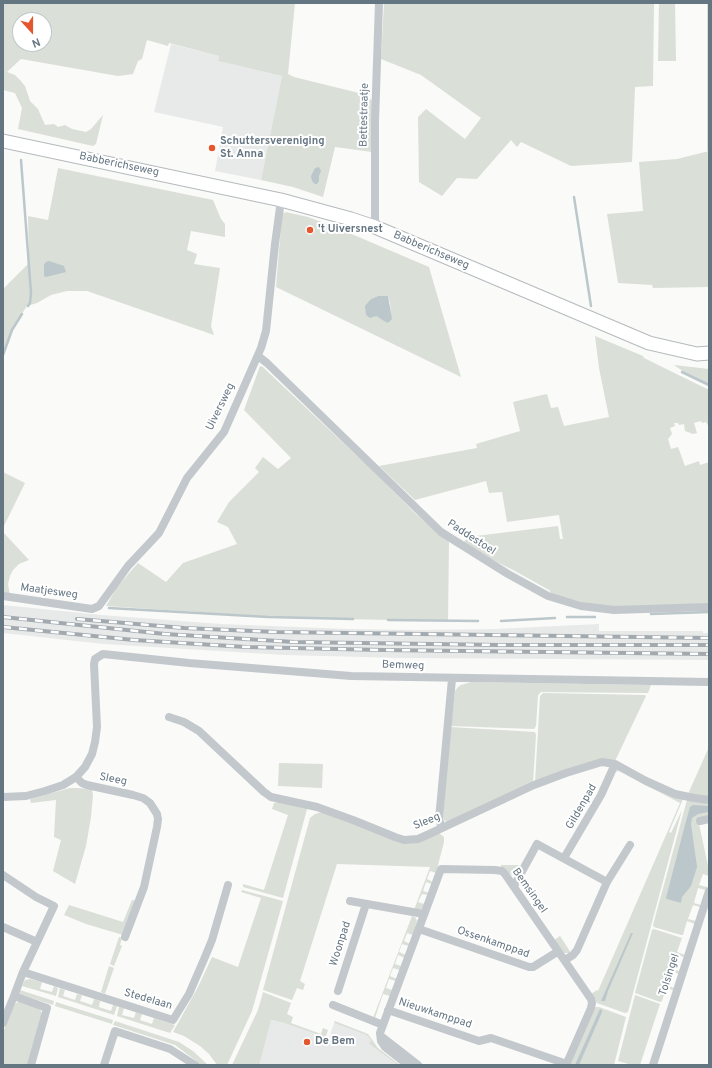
<!DOCTYPE html>
<html>
<head>
<meta charset="utf-8">
<style>
  body { margin:0 }
  #map { position:relative; width:712px; height:1068px; overflow:hidden; background:#fafaf8; font-family:Overpass,sans-serif }
  canvas { display:block }
  .frame { position:absolute; inset:0; border:4px solid #657683; pointer-events:none }
  .north { position:absolute; left:12px; top:12px; width:40px; height:40px; box-sizing:border-box; background:#fff; border:1px solid #c1c8cd; border-radius:50%; rotate:159deg; font-size:11px; font-weight:700; line-height:16px; text-align:center; color:#657683 }
  .north::after { content:''; display:block; margin:auto; width:14px; height:18px; background:#e4572e; clip-path:polygon(50% 0,100% 100%,50% 72%,0 100%) }
</style>
</head>
<body>
<div id="map">
<canvas width="712" height="1068"></canvas>
<div class="frame"></div>
<div class="north">N</div>
</div>
<script>
const g = document.querySelector('canvas').getContext('2d');
g.lineJoin = 'round';
function fill(path, color) { g.fillStyle = color; g.fill(path, 'evenodd'); }
const shape = rows => new Path2D(rows.map(r => 'M' + r).join(''));
function stroke(path, color, width, dash) { g.strokeStyle = color; g.lineWidth = width; g.lineCap = dash ? 'butt' : 'round'; g.setLineDash(dash || []); g.stroke(path); }
function drawText(font, color, halo, rows, align = 'center') {
  g.font = font + ' Overpass,sans-serif'; g.lineWidth = 4; g.setLineDash([]); g.textBaseline = 'middle'; g.strokeStyle = halo; g.fillStyle = color; for (const [text, x, y, turn = 0] of rows) {
    g.save(); g.translate(x, y); g.rotate((+turn || 0) * Math.PI / 180); g.textAlign = isNaN(turn) ? turn : align; if (halo) g.strokeText(text, 0, 0); g.fillText(text, 0, 0); g.restore();
  }
}
const built = shape([
  [171,44,219,56,218,61,282,76,261,180,215,171,223,127,154,112],
  [3,605,101,615,221,624,347,629,416,630,496,629,599,624,599,631,703,631,703,633,709,633,709,660,403,658,284,655,104,644,3,633],
  [256,1017,284,1023,324,1037,329,1038,334,1023,366,1035,371,1040,369,1044,398,1065,234,1065]
]);
const green = shape([
  [3,3,295,3,288,74,294,77,363,94,373,101,372,152,335,147,323,197,293,187,261,180,282,76,218,61,219,56,169,43,168,46,147,40,142,59,138,61,133,74,118,76,21,59,7,72,15,75,20,80,25,86,30,101,38,109,45,125,54,124,58,127,65,125,72,129,86,132,91,129,103,115,96,144,93,146,18,129,22,108,15,93,3,90],
  [20,20,44,20,44,44,20,44],
  [384,3,654,3,653,86,635,87,632,162,571,166,521,142,517,147,511,140,477,179,457,178,442,196,419,182,418,117,426,109,465,139,481,118,421,75,381,59],
  [659,3,675,3,676,61,658,61],
  [707,3,709,3,709,150,707,151],
  [709,151,709,287,653,288,652,285,618,283,607,214,643,211,639,162,677,159],
  [58,168,213,200,221,219,225,224,225,237,191,231,187,250,197,254,194,264,220,268,211,326,214,335,87,291,67,291,51,295,37,303,27,306,12,329,3,355,3,289,29,263,28,216,48,220],
  [286,212,308,217,335,227,429,267,461,377,276,287,282,214],
  [378,296,388,296,390,303,391,316,387,323,376,316,371,299],
  [595,336,643,356,644,358,709,390,709,427,706,422,702,423,701,421,694,423,697,433,693,434,685,431,684,424,679,425,678,423,674,423,675,426,670,428,672,434,668,439,671,449,678,447,685,466,699,461,700,465,709,462,709,604,620,607,589,604,552,594,549,590,515,571,463,545,463,544,467,537,558,526,560,539,563,539,559,515,507,522,502,492,489,493,486,481,415,500,379,466,477,448,476,444,520,431,513,402,542,395,547,394,551,408,558,407,564,426,609,417,599,368],
  [674,365,709,369,709,385,684,372],
  [260,366,263,367,267,371,373,471,416,514,449,542,448,621,288,618,106,606,117,587,138,563,166,582,183,563,237,544,228,527,217,522,229,502,259,472,255,468,263,457,278,469,291,458,244,410],
  [3,472,25,483,3,528],
  [3,532,29,560,19,564,13,570,10,576,8,584,10,595,3,594],
  [471,682,651,685,648,693,541,692,538,695,536,726,534,729,451,726,455,691,458,687,461,685],
  [543,693,645,695,646,696,615,761,535,782,540,696],
  [450,727,535,732,536,735,533,783,448,822,445,821,443,818],
  [709,747,709,797,688,794],
  [279,763,323,764,322,788,278,786],
  [618,769,683,799,669,832,671,833,682,810,628,1012,625,1013,597,1003,591,994,597,990,598,991,680,803,619,771,615,772],
  [70,788,77,788,92,789,93,795,91,817,86,846,75,884,53,871,61,840,54,837,56,800,31,803,30,799],
  [687,800,709,803,709,816,698,819,708,866,709,866,709,876,703,874,699,885,707,887,706,890,698,888,694,903,701,905,700,907,693,905,688,919,696,921,695,924,687,921,683,935,681,935,654,927,653,925],
  [278,802,307,808,307,809,283,898,243,887,243,884,264,890,288,815,272,809,274,803],
  [322,812,399,841,439,833,444,837,444,842,436,873,430,871,427,879,433,882,432,884,426,882,423,891,429,893,428,895,422,894,418,902,424,904,423,908,420,910,414,910,430,867,337,864,300,981,305,984,303,990,297,988,292,1000,263,990,310,818,315,814],
  [524,859,525,862,517,874,512,875,501,867,501,865,521,865],
  [242,890,283,901,252,1011,227,1065,217,1065,209,1054,200,1046,184,1036,173,1032,198,987,212,957,238,967,261,898,241,892],
  [132,900,136,901,123,935,86,924,64,915,69,905,123,922],
  [412,916,415,917,417,921,413,935,407,933,404,941,410,944,409,946,402,944,399,952,406,955,405,958,398,955,395,964,401,966,400,970,393,968,390,976,397,979,396,981,389,979,386,988,392,990,390,996,383,994,375,1018,373,1018],
  [654,929,682,938,677,952,685,955,684,957,677,955,672,969,679,971,679,974,671,971,667,985,674,988,673,990,666,988,662,1001,660,1002,635,993,652,930],
  [560,936,571,953,564,953,554,940],
  [119,937,122,938,120,945,122,946,114,966,110,964],
  [109,966,114,968,105,994,101,992],
  [30,979,42,982,40,989,52,992,54,986,58,988,56,996,22,986,25,980],
  [60,988,65,990,63,996,75,1000,77,994,82,995,80,1001,92,1005,94,999,100,1001,99,1007,111,1011,113,1005,117,1006,114,1015,58,997],
  [20,990,54,1001,53,1005,19,994],
  [263,992,291,1003,287,1014,293,1017,291,1023,321,1034,323,1028,328,1030,326,1036,324,1037,284,1023,271,1020,259,1065,232,1065,258,1010],
  [635,995,660,1004,640,1065,632,1065,618,1061],
  [19,1001,40,1009,42,1014,28,1065,3,1065,3,1032,15,1004],
  [56,1002,113,1020,112,1024,55,1006],
  [119,1007,124,1008,122,1015,134,1018,136,1012,142,1014,140,1020,152,1024,154,1018,175,1025,170,1033,117,1016],
  [595,1007,599,1007,626,1017,614,1065,570,1065],
  [115,1021,179,1042,193,1051,208,1065,199,1065,195,1060,175,1045,113,1025],
  [335,1021,368,1034,378,1048,400,1065,398,1065,369,1044,371,1040,366,1035,334,1023]
]);
const water = shape([
  [319,167,321,171,319,176,319,181,317,184,315,184,312,181,311,176,315,168],
  [49,261,64,266,66,272,46,277,44,276,44,265,46,262],
  [378,296,388,296,392,319,389,322,387,323,376,316,370,318,366,315,365,306,371,299],
  [693,805,709,806,709,812,698,814,692,818,691,824,697,867,691,886,682,897,681,903,667,899,666,898,685,825,690,807],
  [631,933,633,933,608,991,605,1001,601,1001],
  [600,1009,602,1010,602,1012,579,1065,575,1065]
]);
const stream = shape([
  [21,160,31,293,30,303,28,306],
  [574,197,591,306],
  [3,355,12,330,22,314],
  [682,372,709,385],
  [109,608,268,617,353,619],
  [651,614,709,612],
  [567,617,595,617],
  [388,620,478,621],
  [501,621,555,618]
]);
const minor = shape([
  [375,227,375,121,379,3],
  [258,356,267,363,441,532,508,574,548,596,581,606,614,610,709,607],
  [3,596,92,609,99,606,128,566,159,533,187,478,224,432,261,348,266,331,275,244,281,200],
  [169,717,184,722,199,731,264,792,271,797,317,807,353,820,395,837,404,840,418,839,427,835,534,785,566,773,602,762,615,764,646,781,675,794,694,798,709,800],
  [76,777,82,783,87,785,133,795,143,798,150,803,157,814,158,819,157,827,144,887,125,937],
  [3,797,26,796,45,791,63,785,76,777,85,767,92,754,95,742,97,727,94,664,95,659,103,654,189,663,351,676,709,682],
  [700,821,709,819],
  [442,828,439,819,452,679],
  [564,858,601,795,615,764],
  [3,875,36,897,54,906,23,972,14,996],
  [514,886,537,844,607,882],
  [350,901,424,914],
  [3,927,37,942],
  [419,929,529,967,533,967,557,952],
  [565,960,573,955,577,950,607,882,630,845],
  [23,972,173,1020,189,994,205,957,212,940,228,885],
  [338,991,366,904],
  [333,1005,383,1025],
  [388,1010,479,1041,491,1038,567,1064],
  [3,1023,14,996,47,1008,31,1065],
  [382,1037,418,1065],
  [104,1065,115,1031,170,1049,195,1065],
  [408,1065,385,1047,381,1041,380,1033,441,869,495,870,502,871,505,874,591,999,592,1003,591,1008,566,1065],
  [653,1065,709,891]
]);
const primary = shape([
  [3,141,281,200,351,219,375,227,649,343,697,354,709,353]
]);
const rail = shape([
  [3,617,165,634,294,642,499,645,709,645],
  [77,619,184,628,276,632,709,638],
  [3,627,134,640,246,647,383,650,709,654]
]);
const markers = [
  [212,148,4,"#e4572e"],
  [310,230,4,"#e4572e"],
  [307,1042,4,"#e4572e"]
];
const streetNames = [
  ["Bettestraatje",365,115,-89],
  ["Babberichseweg",119,165,12],
  ["Babberichseweg",431,251,23],
  ["Uiversweg",221,407,-64],
  ["Paddestoel",471,538,33],
  ["Maatjesweg",49,592,8],
  ["Bemweg",403,666,2],
  ["Sleeg",113,780,11],
  ["Gildenpad",582,807,-60],
  ["Sleeg",427,822,-22],
  ["Bemsingel",529,891,55],
  ["Ossenkamppad",493,943,19],
  ["Woonpad",341,944,-72],
  ["Tolsingel",670,975,-72],
  ["Stedelaan",148,1000,16],
  ["Nieuwkamppad",435,1014,18]
];
const poiNames = [
  ["Schuttersvereniging",220,142],
  ["St. Anna",220,155],
  ["'t Uiversnest",318,230],
  ["De Bem",315,1042]
];
fill(built, '#e8e9e9');
fill(green, '#dadfd7');
fill(water, '#bbc7cb');
stroke(stream, '#bbc7cb', 2.5);
stroke(primary, '#b5babe', 15);
stroke(minor, '#c3c8cc', 8);
stroke(primary, '#fff', 13);
stroke(rail, '#a2aab0', 4);
stroke(rail, '#fff', 2.5, [8]);
for (const [x, y, r, color] of markers) { const dot = new Path2D(); dot.arc(x, y, r, 0, 2 * Math.PI); g.fillStyle = color; g.fill(dot); stroke(dot, '#fff', 1.5); }
drawText('11px', '#657683', '#fff', streetNames);
drawText('bold 11px', '#657683', '#fff', poiNames, 'left');
</script>
</body>
</html>
